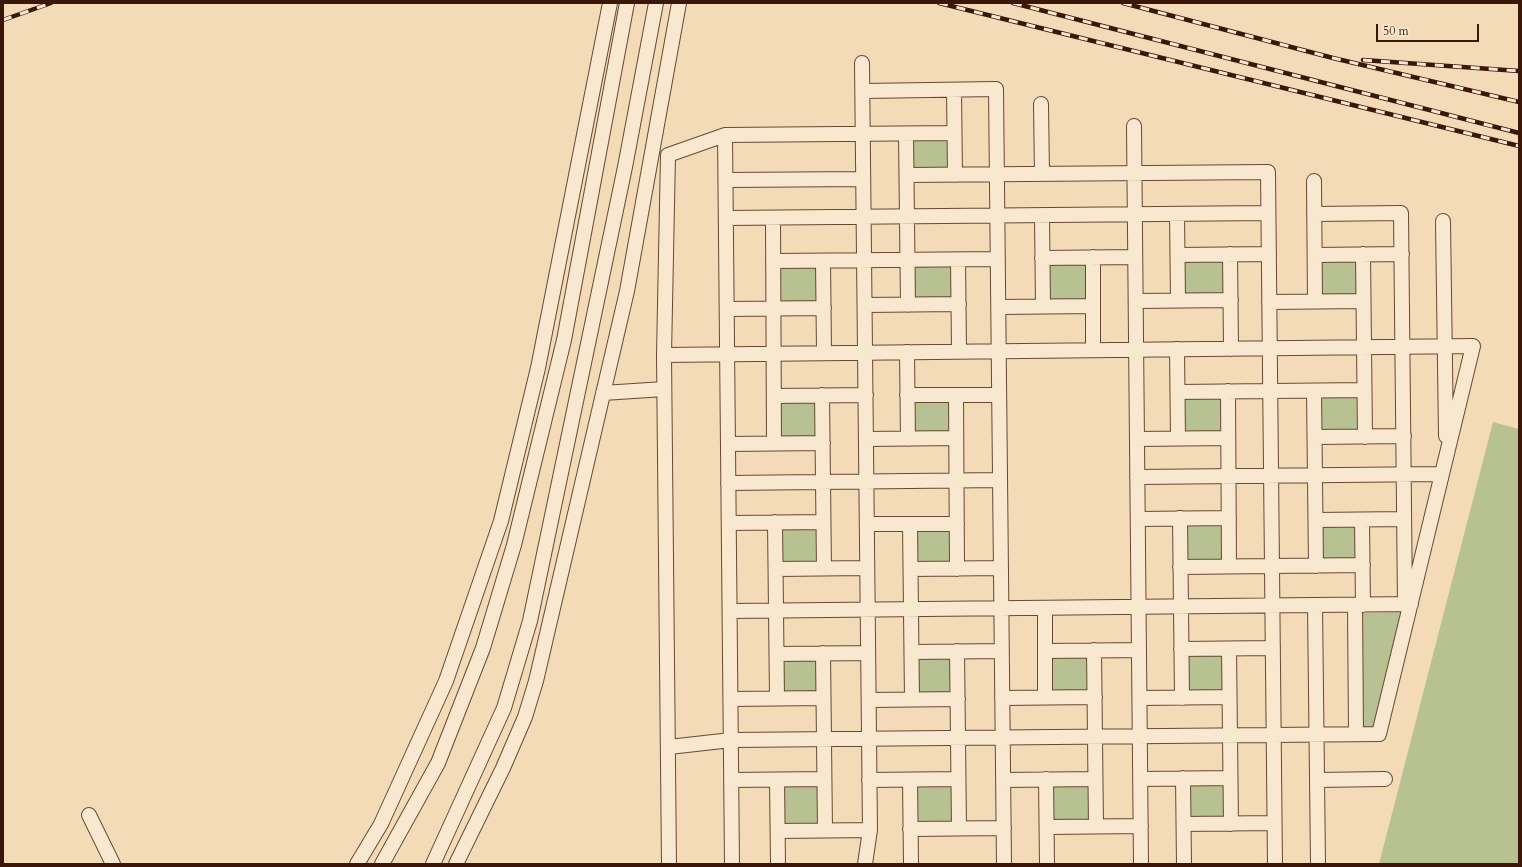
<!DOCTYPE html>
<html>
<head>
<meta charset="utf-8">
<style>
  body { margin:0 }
  #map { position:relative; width:1522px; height:867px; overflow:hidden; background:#f4dbb7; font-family:Cardo,serif }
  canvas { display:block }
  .frame { position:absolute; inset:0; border:4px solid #3a1709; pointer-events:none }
  .scale { position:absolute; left:1376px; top:24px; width:103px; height:18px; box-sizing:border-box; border:2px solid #3a1709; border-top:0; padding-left:5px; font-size:12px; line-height:14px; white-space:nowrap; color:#3a1709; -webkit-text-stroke:3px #f8e8d0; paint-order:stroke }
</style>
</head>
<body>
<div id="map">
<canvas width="1522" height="867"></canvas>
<div class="frame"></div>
<div class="scale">50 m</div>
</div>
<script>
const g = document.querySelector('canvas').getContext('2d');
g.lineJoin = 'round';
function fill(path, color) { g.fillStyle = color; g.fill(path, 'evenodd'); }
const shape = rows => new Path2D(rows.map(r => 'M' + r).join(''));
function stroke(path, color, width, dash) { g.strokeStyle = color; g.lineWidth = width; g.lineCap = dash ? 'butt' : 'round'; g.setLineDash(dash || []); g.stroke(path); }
const green = shape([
  [912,135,951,135,951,172,912,172],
  [1226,258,1226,295,1183,296,1182,259],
  [1360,259,1361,296,1317,297,1316,260],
  [1086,261,1087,299,1048,299,1048,262],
  [913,262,952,262,952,299,914,299],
  [819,266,819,304,781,304,781,267],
  [1360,394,1361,431,1317,432,1316,395],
  [1224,397,1225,434,1181,435,1180,398],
  [951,398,951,436,913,436,912,399],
  [778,401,817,401,817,438,779,439],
  [1493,422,1519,429,1519,864,1379,864],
  [1182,524,1226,524,1227,561,1183,562],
  [1361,524,1362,561,1318,562,1317,525],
  [780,526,819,526,819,563,780,563],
  [914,528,953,528,953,565,915,565],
  [1405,612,1376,729,1361,730,1361,613],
  [1225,655,1225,693,1186,693,1186,656],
  [914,656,953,656,953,693,915,694],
  [1051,656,1089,656,1090,693,1051,694],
  [781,658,820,658,820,695,782,695],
  [1228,783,1229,820,1185,821,1184,784],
  [952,786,952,824,914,824,914,787],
  [1053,786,1091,786,1091,823,1053,823],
  [783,787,822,787,822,824,783,825]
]);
const minor = shape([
  [862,63,870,830,865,864],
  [954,90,955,175],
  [863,91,996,89,1004,864],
  [1041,104,1042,174],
  [1134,126,1141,864],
  [906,134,908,305],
  [725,135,732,864],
  [907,175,1268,172,1275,864],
  [726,180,863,179],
  [1314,181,1315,301],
  [1177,214,1178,300],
  [1314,214,1401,213,1405,604],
  [1042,215,1043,306],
  [726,218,1268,213],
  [773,218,774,443],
  [1443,221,1446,436],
  [1230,254,1231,349],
  [1363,254,1365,437],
  [1178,255,1269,254],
  [1315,255,1402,254],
  [1093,257,1093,350],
  [1042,258,1135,257],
  [958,260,959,351],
  [773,261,998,259],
  [823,261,824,353],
  [1136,301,1231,300],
  [1269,302,1363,301],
  [865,305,959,304],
  [999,307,1093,306],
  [727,309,824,308],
  [1177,349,1178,438],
  [907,352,908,439],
  [664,355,1473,346,1379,734,731,740,669,747],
  [1228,391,1229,566],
  [1314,391,1316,566],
  [1178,392,1364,390],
  [603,393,664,389],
  [822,395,824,568],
  [907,395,999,395],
  [956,395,957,569],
  [774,396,866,395],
  [1315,437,1404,436],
  [866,439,956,438],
  [1137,439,1228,438],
  [728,444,823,443],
  [1137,477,1442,474],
  [728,483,1000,480],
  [1180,518,1182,698],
  [1138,519,1229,518],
  [1316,520,1404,519],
  [1362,520,1363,605],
  [775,522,777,698],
  [729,523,823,522],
  [867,524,957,524],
  [910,524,912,699],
  [1180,567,1363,565],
  [776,569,867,568],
  [911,569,1001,568],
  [1315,605,1318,864],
  [1355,605,1356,734],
  [1045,608,1045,697],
  [730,611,1411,604],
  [1181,649,1273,648],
  [1229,649,1231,824],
  [1094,650,1096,826],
  [957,651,959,828],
  [1045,651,1139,650],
  [912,652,1002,651],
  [823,653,825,830],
  [777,654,868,653],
  [1002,698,1095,697],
  [1140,698,1229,697],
  [731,699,823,698],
  [869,700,958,699],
  [1183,778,1184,864],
  [1046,779,1047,864],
  [1140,779,1230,778],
  [731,780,824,779],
  [777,780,778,864],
  [869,780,958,779],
  [910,780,911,864],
  [1003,780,1095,779],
  [1317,780,1385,779],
  [89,815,113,864],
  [1184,824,1274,823],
  [1047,827,1141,826],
  [910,829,1004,828],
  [778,831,870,830],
  [357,864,381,824,446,681,501,521,538,368,610,3],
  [382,864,438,763,483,648,514,545,564,340,627,3],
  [433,864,504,708,530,621,625,167,656,3],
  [456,864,503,768,525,717,536,681,627,291,679,3],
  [669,864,664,355,668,155,725,135,954,133]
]);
const rail = shape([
  [939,3,1519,146],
  [1013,3,1519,133],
  [1123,3,1333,58,1519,102],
  [3,20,51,3],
  [1363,60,1519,71]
]);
fill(green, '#b7c192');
stroke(minor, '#684834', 16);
stroke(minor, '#f8e8d0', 14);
stroke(rail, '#3a1709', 4.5);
stroke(rail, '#f8e8d0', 3, [9]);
</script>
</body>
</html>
